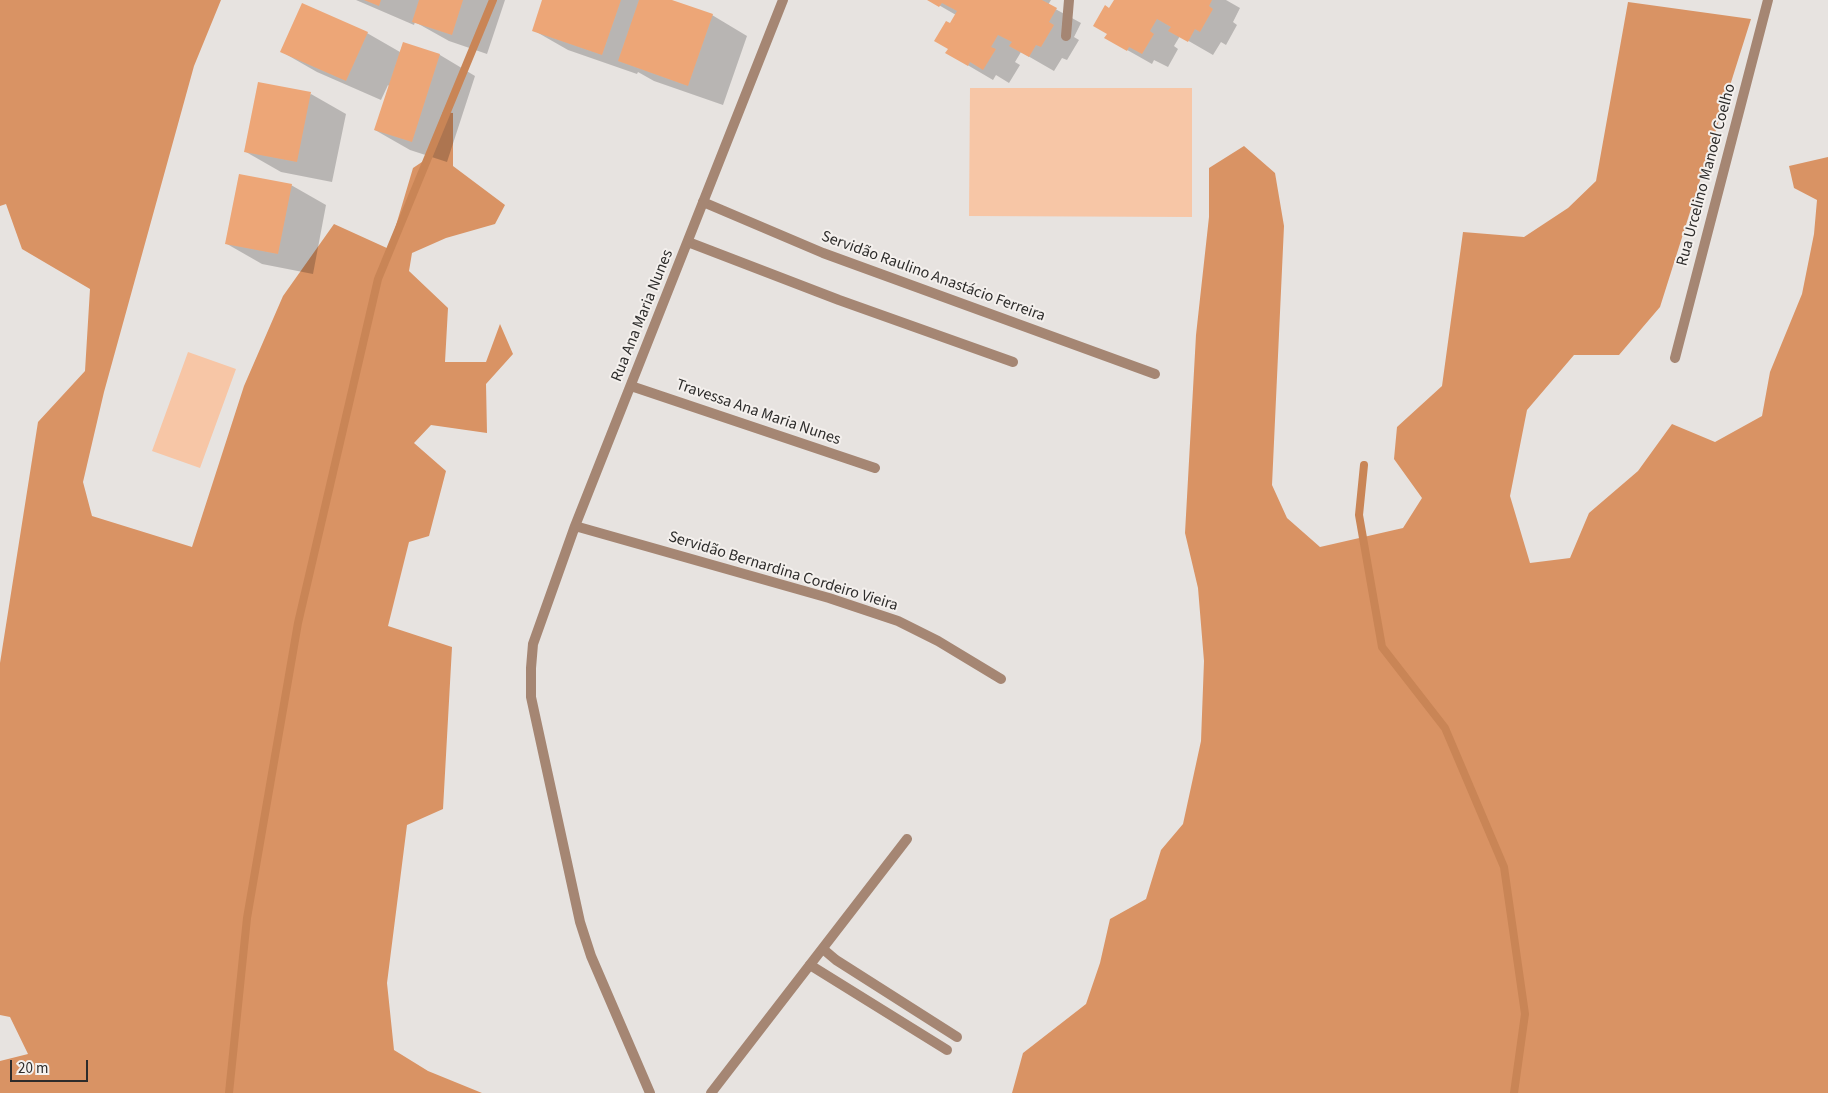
<!DOCTYPE html>
<html>
<head>
<meta charset="utf-8">
<style>
  body { margin:0 }
  #map { position:relative; width:1828px; height:1093px; overflow:hidden; background:#e7e3e0; font-family:"Source Sans 3",sans-serif }
  canvas { display:block }
  .scale { position:absolute; left:10px; top:1060px; width:78px; height:22px; box-sizing:border-box; border:2px solid #2d2c2b; border-top:0; padding-left:6px; font-size:15px; line-height:18px; white-space:nowrap; color:#2d2c2b; -webkit-text-stroke:4px #f4f0ed; paint-order:stroke }
</style>
</head>
<body>
<div id="map">
<canvas width="1828" height="1093"></canvas>
<div class="scale">20 m</div>
</div>
<script>
const g = document.querySelector('canvas').getContext('2d');
g.lineJoin = 'round';
function fill(path, color) { g.fillStyle = color; g.fill(path, 'evenodd'); }
const shape = rows => new Path2D(rows.map(r => 'M' + r).join(''));
function stroke(path, color, width, dash) { g.strokeStyle = color; g.lineWidth = width; g.lineCap = dash ? 'butt' : 'round'; g.setLineDash(dash || []); g.stroke(path); }
function drawText(font, color, halo, rows, align = 'center') {
  g.font = font + ' "Source Sans 3",sans-serif'; g.lineWidth = 4; g.setLineDash([]); g.textBaseline = 'middle'; g.strokeStyle = halo; g.fillStyle = color; for (const [text, x, y, turn = 0] of rows) {
    g.save(); g.translate(x, y); g.rotate((+turn || 0) * Math.PI / 180); g.textAlign = isNaN(turn) ? turn : align; if (halo) g.strokeText(text, 0, 0); g.fillText(text, 0, 0); g.restore();
  }
}
const green = shape([
  [970,88,1192,88,1192,217,969,216],
  [188,352,236,369,200,468,152,451]
]);
const forest = shape([
  [0,0,221,0,194,66,104,392,83,482,92,516,192,547,244,386,283,296,334,224,389,249,413,168,425,160,443,112,453,113,453,166,505,205,495,224,446,238,412,253,409,271,448,308,445,362,486,362,500,324,513,354,486,384,487,433,431,425,414,443,446,471,429,536,409,542,388,626,452,647,443,809,407,825,387,983,394,1050,428,1071,482,1093,0,1093,0,1061,28,1054,10,1017,0,1015,0,663,38,422,85,371,90,289,22,249,6,204,0,206],
  [1628,2,1751,19,1660,307,1619,355,1574,355,1527,410,1510,496,1530,563,1570,558,1589,513,1638,471,1672,424,1715,442,1762,416,1770,372,1802,294,1814,234,1817,200,1794,188,1789,166,1828,157,1828,1093,1012,1093,1023,1053,1086,1004,1100,963,1110,919,1146,899,1161,850,1183,824,1201,741,1204,661,1198,588,1185,533,1196,335,1209,217,1209,168,1244,146,1275,173,1284,226,1272,485,1287,518,1320,547,1403,528,1422,498,1394,459,1397,427,1442,386,1463,232,1524,237,1568,208,1596,181]
]);
const shadow = shape([
  [356,0,505,0,487,54,449,41,415,22,414,25],
  [544,0,668,0,712,15,747,36,723,105,654,81,638,72,637,74,568,50,533,30],
  [930,0,1051,0,1048,5,1081,23,1074,37,1079,40,1067,60,1062,58,1054,71,1021,52,1015,62,1020,65,1009,83,996,75,993,80,947,53,949,49,951,25,956,15],
  [1115,0,1226,0,1240,8,1233,22,1237,25,1226,45,1221,42,1213,55,1180,36,1174,46,1178,49,1168,67,1154,60,1152,64,1106,38,1108,34,1110,10],
  [367,33,400,52,403,44,440,55,475,76,447,162,410,150,375,130,389,86,388,85,381,100,317,72,282,52],
  [311,94,346,114,332,182,281,172,246,152],
  [291,185,326,205,313,274,262,264,227,244]
]);
const stream = shape([
  [1364,465,1359,515,1382,647,1445,728,1504,867,1525,1014,1514,1093],
  [229,1093,247,918,298,623,378,279,493,0]
]);
const building = shape([
  [364,0,381,0,379,6],
  [419,0,463,0,452,35,412,22],
  [542,0,621,0,602,55,532,31],
  [639,0,672,0,713,14,688,86,618,61],
  [927,0,1042,0,1057,8,1049,22,1054,25,1041,47,1036,45,1029,57,1009,46,1012,42,998,35,991,47,996,49,983,70,970,62,968,66,945,53,948,49,934,41,946,21,950,23,957,11,942,3,939,7],
  [1114,0,1212,0,1209,6,1213,9,1200,32,1195,29,1188,42,1168,31,1171,27,1157,19,1150,31,1154,34,1142,54,1129,47,1127,51,1104,38,1107,34,1093,26,1105,5,1109,8],
  [302,3,368,32,346,81,280,52],
  [403,42,440,54,412,142,374,130],
  [258,82,311,92,297,162,244,152],
  [239,174,292,184,278,254,225,244]
]);
const lane = shape([
  [703,202,823,253,1155,374],
  [823,949,836,960,957,1037],
  [810,965,947,1050]
]);
const street = shape([
  [1066,36,1069,0],
  [688,242,839,300,1013,362],
  [1675,358,1768,0],
  [631,386,875,468],
  [575,526,829,598,898,621,938,641,1001,679],
  [650,1093,591,956,580,922,531,697,531,668,533,644,575,526,783,0],
  [711,1093,907,839]
]);
const streetNames = [
  ["Rua Urcelino Manoel Coelho",1707,175,-75],
  ["Servidão Raulino Anastácio Ferreira",933,277,20],
  ["Rua Ana Maria Nunes",643,316,-68],
  ["Travessa Ana Maria Nunes",758,413,19],
  ["Servidão Bernardina Cordeiro Vieira",783,572,17]
];
fill(green, '#f7c6a6');
fill(forest, '#d99364');
fill(shadow, '#0003');
stroke(stream, '#c98556', 8);
fill(building, '#eda677');
stroke(lane, '#a58673', 10);
stroke(street, '#a58673', 10);
drawText('16px', '#2d2c2b', '#f4f0ed', streetNames);
</script>
</body>
</html>
